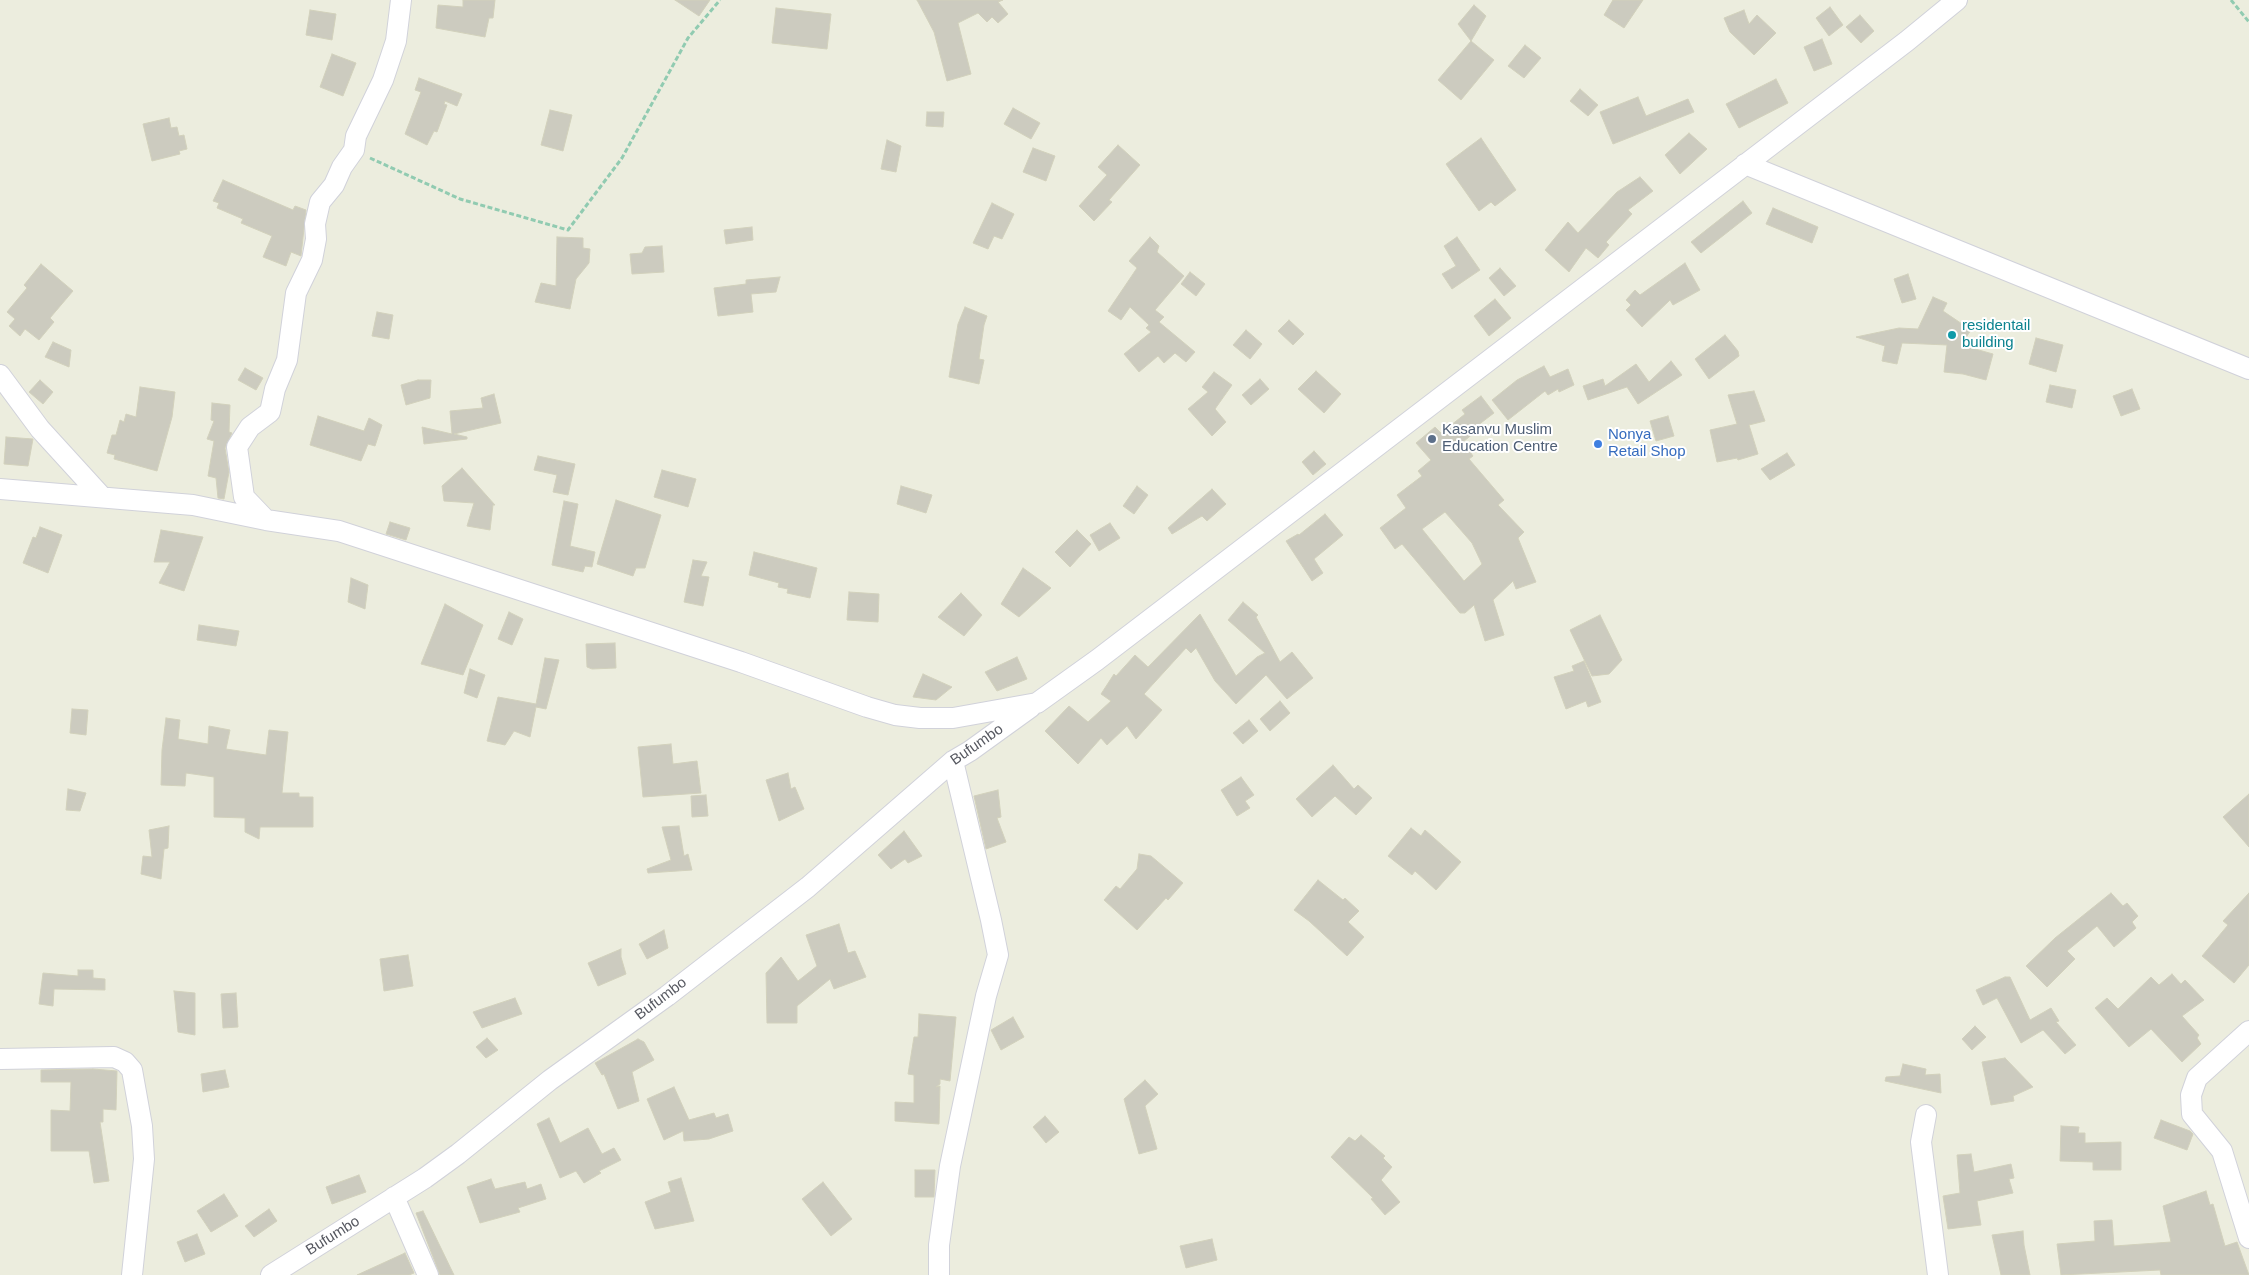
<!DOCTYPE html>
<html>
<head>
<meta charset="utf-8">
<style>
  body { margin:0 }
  canvas { display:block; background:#ecedde }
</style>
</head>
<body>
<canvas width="2249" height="1275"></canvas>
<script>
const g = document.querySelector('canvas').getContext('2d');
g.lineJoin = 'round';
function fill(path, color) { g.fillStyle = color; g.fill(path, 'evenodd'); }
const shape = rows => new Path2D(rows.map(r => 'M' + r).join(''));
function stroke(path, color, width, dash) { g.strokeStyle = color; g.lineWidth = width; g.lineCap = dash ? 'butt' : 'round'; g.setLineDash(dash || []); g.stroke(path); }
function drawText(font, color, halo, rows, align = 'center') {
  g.font = font + ' Arial,sans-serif'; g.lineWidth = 4; g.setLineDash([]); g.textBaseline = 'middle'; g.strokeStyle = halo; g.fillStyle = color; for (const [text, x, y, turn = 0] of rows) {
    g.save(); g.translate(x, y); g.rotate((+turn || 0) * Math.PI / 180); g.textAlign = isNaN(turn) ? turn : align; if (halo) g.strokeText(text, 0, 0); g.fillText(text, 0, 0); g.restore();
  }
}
const building = shape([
  [463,0,495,0,493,18,489,18,485,37,436,28,438,5,463,7,463,0],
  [675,0,710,0,699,16,675,0],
  [917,0,1003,0,998,2,1008,14,998,23,992,17,987,22,978,13,958,23,971,74,947,81,934,32,917,0],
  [1613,0,1643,0,1624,28,1604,15,1613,0],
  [1474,5,1486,16,1471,41,1458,24,1474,5],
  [1830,7,1843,25,1829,36,1816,18,1830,7],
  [776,8,831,14,827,49,772,43,776,8],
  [310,10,336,14,332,40,306,35,310,10],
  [1744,10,1749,24,1757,15,1776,33,1754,55,1730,32,1724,18,1744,10],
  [1860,15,1874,31,1861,43,1846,27,1860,15],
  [1822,39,1832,64,1814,71,1804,47,1822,39],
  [1471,41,1494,60,1461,100,1438,80,1471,41],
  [1525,45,1541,58,1524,78,1508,66,1525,45],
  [332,54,356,63,343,96,320,87,332,54],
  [419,78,462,94,457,106,445,101,444,104,447,105,437,132,434,131,427,145,405,134,421,92,415,90,419,78],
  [1776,79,1788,103,1739,128,1726,104,1776,79],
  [1580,89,1598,105,1588,116,1570,101,1580,89],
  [1638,97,1646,116,1688,99,1694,112,1613,144,1600,112,1638,97],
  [1013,108,1040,123,1031,139,1004,124,1013,108],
  [550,110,572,115,563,151,541,145,550,110],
  [927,112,944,112,943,127,926,126,927,112],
  [169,118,171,128,177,127,179,136,184,135,187,149,179,151,180,154,152,161,143,124,169,118],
  [1689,133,1707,149,1680,174,1665,155,1689,133],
  [1481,138,1516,190,1495,206,1491,202,1479,211,1446,164,1481,138],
  [887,140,901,146,896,172,881,169,887,140],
  [1118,145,1140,165,1109,200,1112,202,1094,221,1079,206,1107,175,1098,167,1118,145],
  [1033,148,1055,156,1046,181,1023,172,1033,148],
  [1640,177,1653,191,1628,210,1632,214,1606,242,1609,245,1598,258,1586,248,1569,272,1545,250,1568,222,1578,233,1617,192,1640,177],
  [223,180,293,210,295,206,306,210,301,256,291,252,286,266,263,257,272,236,241,223,243,219,217,208,219,203,213,201,223,180],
  [1743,201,1752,213,1701,253,1691,242,1743,201],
  [992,203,1014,214,1002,239,994,236,988,249,973,243,992,203],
  [1773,208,1818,227,1812,243,1766,224,1773,208],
  [752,227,753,240,726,244,724,230,752,227],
  [557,237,583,238,583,248,590,249,589,263,576,279,570,309,535,302,541,283,556,286,557,237],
  [1150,237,1159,246,1157,252,1184,276,1155,310,1164,317,1159,322,1195,352,1186,362,1175,353,1164,363,1158,356,1139,372,1124,354,1151,332,1146,328,1149,325,1130,307,1121,320,1108,311,1137,268,1129,261,1150,237],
  [1457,237,1480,270,1452,289,1442,274,1456,266,1444,246,1457,237],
  [662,246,664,272,632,274,630,254,642,253,645,247,662,246],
  [1685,263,1700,290,1673,305,1670,300,1642,327,1626,310,1631,305,1626,300,1635,290,1640,295,1685,263],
  [41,264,73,291,50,318,54,322,39,340,25,329,20,336,9,326,15,319,7,312,27,288,24,285,41,264],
  [1500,268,1516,286,1504,296,1489,278,1500,268],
  [1190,272,1205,284,1196,296,1181,284,1190,272],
  [1908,274,1916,299,1902,303,1894,279,1908,274],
  [780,277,776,292,751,294,753,312,718,316,714,288,746,284,746,280,780,277],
  [1933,297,1947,303,1943,311,1971,330,1961,345,1993,354,1986,380,1963,374,1944,372,1947,345,1902,343,1897,364,1882,361,1885,346,1856,337,1899,328,1918,329,1933,297],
  [1495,299,1511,318,1489,336,1474,316,1495,299],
  [965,307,987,316,984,325,979,359,984,360,979,384,949,377,958,324,965,307],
  [377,312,393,315,389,339,372,336,377,312],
  [1289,320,1304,334,1293,345,1278,331,1289,320],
  [1246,330,1262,344,1250,359,1233,345,1246,330],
  [1725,335,1738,351,1739,356,1709,379,1695,359,1725,335],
  [2036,338,2063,345,2056,372,2029,364,2036,338],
  [53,342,71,350,69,367,45,357,53,342],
  [1671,361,1682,375,1638,404,1627,387,1588,400,1583,386,1603,379,1605,386,1636,364,1649,382,1671,361],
  [1544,366,1550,377,1568,369,1574,385,1559,392,1558,389,1548,395,1545,391,1508,420,1492,400,1517,380,1544,366],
  [245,368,263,378,256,390,238,380,245,368],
  [1316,371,1341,394,1324,413,1298,389,1316,371],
  [1214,372,1232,385,1215,409,1226,422,1212,436,1188,409,1208,392,1202,387,1214,372],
  [1260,379,1269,389,1251,405,1242,395,1260,379],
  [40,380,53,392,43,404,29,392,40,380],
  [418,380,431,380,430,398,406,405,401,385,418,380],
  [2050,385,2076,390,2072,408,2046,402,2050,385],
  [140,387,175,392,172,417,157,471,114,459,115,455,107,453,112,435,116,435,120,420,124,422,126,414,136,417,140,387],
  [2132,389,2140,409,2121,416,2113,396,2132,389],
  [1754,391,1765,421,1749,425,1758,454,1738,460,1737,458,1717,462,1710,430,1737,424,1728,395,1754,391],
  [494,394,501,423,454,434,467,437,467,439,424,444,422,427,452,434,450,411,483,408,481,398,494,394],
  [1481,396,1494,413,1473,429,1475,432,1463,442,1473,456,1469,459,1504,500,1498,505,1524,532,1518,538,1536,582,1516,589,1513,581,1493,600,1504,635,1485,641,1474,605,1465,613,1460,613,1402,544,1395,549,1380,528,1406,508,1397,495,1422,476,1418,471,1431,460,1416,443,1435,427,1441,433,1465,414,1462,410,1481,396],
  [1445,512,1472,543,1482,564,1464,581,1422,529,1445,512],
  [212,403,230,405,229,432,232,433,225,448,229,472,224,499,218,498,216,478,208,476,214,441,207,439,214,421,211,420,212,403],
  [318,416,364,431,369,418,382,425,375,446,368,444,361,461,310,445,318,416],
  [1668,416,1674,436,1656,441,1650,421,1668,416],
  [6,437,33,439,28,466,4,464,6,437],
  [1314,451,1326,464,1313,475,1302,462,1314,451],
  [1787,453,1795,465,1770,480,1761,469,1787,453],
  [538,456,575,464,568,495,553,492,557,475,534,470,538,456],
  [462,468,495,505,493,505,490,530,467,526,474,503,444,501,442,486,462,468],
  [662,470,696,479,688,507,654,497,662,470],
  [901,486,932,495,926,513,897,504,901,486],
  [1137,486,1148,495,1134,514,1123,506,1137,486],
  [1212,489,1226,504,1207,521,1202,516,1172,534,1168,528,1212,489],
  [616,500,661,515,645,568,636,568,633,576,597,564,616,500],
  [564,501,578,504,570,546,595,552,592,567,585,566,583,572,552,565,564,501],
  [1325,514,1343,535,1314,559,1323,573,1312,581,1286,541,1298,534,1299,535,1325,514],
  [390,522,410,528,406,540,386,534,390,522],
  [1110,523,1120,538,1099,551,1090,535,1110,523],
  [40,527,62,535,48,573,23,563,33,537,36,538,40,527],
  [161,530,203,537,184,591,159,583,170,562,154,562,161,530],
  [1077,530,1091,544,1070,567,1055,552,1077,530],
  [754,552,817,568,810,598,787,593,788,589,778,587,779,583,749,575,754,552],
  [693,560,707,562,701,576,709,577,703,606,684,602,693,560],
  [1023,568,1051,588,1019,617,1001,604,1023,568],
  [351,578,368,585,365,609,348,602,351,578],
  [849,592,879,594,878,622,847,620,849,592],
  [961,593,982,615,964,636,938,617,961,593],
  [1243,602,1258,615,1256,617,1280,662,1292,652,1313,678,1287,699,1266,675,1236,704,1215,681,1196,648,1191,653,1186,648,1144,694,1162,710,1136,739,1127,726,1107,745,1101,738,1078,764,1045,731,1069,706,1088,722,1111,701,1101,694,1114,674,1116,676,1135,655,1148,667,1200,614,1236,676,1257,657,1265,653,1228,620,1243,602],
  [445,604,483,625,463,675,421,664,445,604],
  [509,612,523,619,512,645,498,639,509,612],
  [1600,615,1622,660,1609,674,1592,676,1570,630,1600,615],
  [199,625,239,631,236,646,197,640,199,625],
  [615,643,616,668,592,669,587,667,586,644,615,643],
  [1017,657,1027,679,997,691,985,672,1017,657],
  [545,658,559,660,546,709,536,707,530,737,514,731,505,745,487,741,498,697,536,704,545,658],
  [1584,661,1601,702,1588,707,1586,701,1566,709,1554,677,1574,671,1572,666,1584,661],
  [470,669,485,675,477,698,464,693,470,669],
  [923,674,952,687,936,700,913,697,923,674],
  [1280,701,1290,713,1270,731,1260,719,1280,701],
  [72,709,88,710,86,735,70,733,72,709],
  [166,718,180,720,178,739,208,744,209,726,230,730,226,749,266,755,269,730,288,732,282,793,299,793,299,797,313,797,313,827,260,827,259,839,245,832,245,818,214,817,214,777,186,773,185,786,161,785,162,750,166,718],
  [1249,720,1258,731,1243,744,1233,733,1249,720],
  [671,744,673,764,697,761,701,793,643,797,638,747,671,744],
  [1333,765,1354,789,1358,785,1372,798,1356,815,1335,796,1312,817,1296,799,1333,765],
  [788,773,791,789,795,787,804,809,779,821,766,780,788,773],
  [1241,777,1254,795,1245,801,1250,808,1237,816,1221,790,1241,777],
  [68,789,86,793,80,811,66,810,68,789],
  [998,790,1001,817,997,818,1006,842,986,849,974,796,998,790],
  [2249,794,2249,847,2223,817,2249,794],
  [706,795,708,816,692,817,691,796,706,795],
  [169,826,168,848,164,849,161,879,141,874,143,856,152,857,149,830,169,826],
  [679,826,684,856,688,854,692,870,648,873,647,869,671,860,662,827,679,826],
  [1411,828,1421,836,1425,830,1461,862,1436,890,1415,871,1412,875,1388,856,1411,828],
  [904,831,922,856,908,863,905,859,891,869,878,855,904,831],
  [1139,854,1151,856,1183,883,1168,900,1166,898,1137,930,1104,900,1116,886,1120,889,1137,869,1139,854],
  [1318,880,1343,900,1345,898,1359,911,1348,922,1364,937,1347,956,1309,921,1294,910,1318,880],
  [2111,893,2123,906,2127,903,2138,916,2132,922,2136,928,2114,947,2097,926,2067,951,2075,959,2047,987,2026,966,2055,938,2111,893],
  [2249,893,2249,965,2234,983,2202,956,2228,925,2223,921,2249,893],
  [839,924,848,953,855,951,866,977,834,989,830,979,797,1006,797,1023,767,1023,766,973,781,957,798,981,817,966,806,935,839,924],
  [664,930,668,948,647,959,639,944,664,930],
  [621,949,621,957,626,974,598,986,588,963,621,949],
  [408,955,413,986,384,991,380,959,408,955],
  [78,970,93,970,93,978,105,979,105,990,54,989,53,1006,39,1004,43,973,78,976,78,970],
  [2172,974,2181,984,2185,980,2204,1000,2182,1016,2199,1035,2197,1038,2201,1044,2182,1062,2151,1029,2129,1047,2095,1008,2107,998,2118,1009,2151,977,2159,985,2172,974],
  [2005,977,2010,977,2030,1020,2051,1008,2059,1021,2056,1022,2076,1045,2065,1054,2043,1030,2021,1043,1997,998,1983,1005,1976,990,2005,977],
  [174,991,195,993,195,1035,178,1032,174,991],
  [236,993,238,1027,223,1028,221,994,236,993],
  [515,998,522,1014,482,1028,473,1012,515,998],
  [919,1014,956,1017,950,1081,940,1079,940,1084,936,1087,940,1086,939,1124,895,1121,895,1102,914,1103,914,1075,908,1074,914,1037,918,1037,919,1014],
  [1013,1017,1024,1037,1001,1050,991,1030,1013,1017],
  [1975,1026,1986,1037,1972,1050,1962,1039,1975,1026],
  [487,1038,498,1050,486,1058,476,1047,487,1038],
  [638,1039,644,1042,654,1060,632,1072,639,1101,618,1109,604,1074,602,1075,595,1063,638,1039],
  [2005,1058,2033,1087,2013,1096,2014,1101,1991,1105,1982,1062,2005,1058],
  [1903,1064,1926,1069,1925,1075,1940,1074,1941,1093,1885,1081,1886,1077,1900,1076,1903,1064],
  [93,1069,117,1071,116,1110,103,1109,103,1122,100,1122,109,1181,94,1183,89,1151,51,1151,51,1110,70,1111,71,1082,41,1082,41,1070,93,1069],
  [225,1070,229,1087,203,1092,201,1074,225,1070],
  [1145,1080,1158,1094,1145,1106,1157,1149,1139,1154,1124,1099,1145,1080],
  [674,1087,689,1120,714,1113,716,1118,728,1114,733,1131,709,1139,684,1141,683,1131,664,1140,647,1099,674,1087],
  [1045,1116,1059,1132,1046,1143,1033,1127,1045,1116],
  [549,1118,560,1143,588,1128,602,1154,614,1148,621,1160,599,1171,601,1173,584,1183,576,1171,560,1178,537,1124,549,1118],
  [2161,1120,2190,1131,2193,1134,2187,1150,2154,1138,2161,1120],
  [2061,1126,2079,1127,2078,1133,2085,1133,2085,1143,2121,1142,2121,1170,2093,1170,2093,1162,2060,1161,2061,1126],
  [1361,1135,1385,1156,1383,1158,1392,1167,1381,1180,1400,1202,1385,1215,1371,1199,1373,1198,1331,1157,1349,1137,1355,1141,1361,1135],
  [1971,1154,1974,1172,2011,1164,2014,1178,2009,1179,2013,1193,1977,1201,1981,1225,1948,1229,1943,1196,1960,1193,1957,1155,1971,1154],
  [915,1170,935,1170,934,1197,915,1197,915,1170],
  [359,1175,366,1192,332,1204,326,1187,359,1175],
  [681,1178,694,1221,655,1229,645,1202,671,1192,668,1182,681,1178],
  [491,1179,495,1189,525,1182,527,1189,541,1184,546,1199,518,1208,520,1212,480,1223,467,1187,491,1179],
  [823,1182,852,1219,831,1236,802,1199,823,1182],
  [2206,1191,2210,1205,2213,1204,2225,1246,2237,1242,2249,1275,2161,1275,2160,1270,2061,1275,2057,1244,2095,1241,2094,1221,2112,1220,2114,1246,2171,1242,2163,1206,2206,1191],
  [224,1194,238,1216,211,1232,197,1211,224,1194],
  [269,1209,277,1221,254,1237,245,1226,269,1209],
  [423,1211,454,1275,440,1275,416,1213,423,1211],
  [2023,1231,2024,1245,2030,1275,2001,1275,1992,1235,2023,1231],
  [197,1234,205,1254,185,1262,177,1242,197,1234],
  [1212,1239,1217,1260,1186,1268,1180,1246,1212,1239],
  [405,1253,414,1273,409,1275,357,1275,405,1253]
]);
const path = shape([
  [2231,0,2249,22],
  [370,158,460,199,568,230,622,158,688,38,720,0]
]);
const minor = shape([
  [1745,164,2249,369],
  [0,375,40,429,102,497],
  [0,489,193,505,266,520,339,531,741,662,867,707,895,715,920,718,953,718,1037,703,1097,660,1907,41,1957,0],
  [266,520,244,497,237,447,250,427,270,412,275,389,287,360,296,293,312,260,316,239,315,224,320,202,334,185,342,167,354,150,356,136,383,80,396,41,401,0],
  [2249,1031,2197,1078,2191,1095,2192,1114,2222,1151,2249,1238],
  [0,1059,114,1057,125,1062,132,1070,142,1126,144,1159,132,1275],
  [1926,1115,1921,1142,1938,1275],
  [394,1197,428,1275],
  [271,1275,425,1178,458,1154,550,1080,667,996,808,887,953,761,970,751,1031,707],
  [939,1275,939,1245,950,1166,986,996,998,955,991,920,953,761]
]);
const markers = [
  [1952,335,5,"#0f9aa8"],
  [1432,439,5,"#5c6f8a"],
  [1598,444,5,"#3f7fe0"]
];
const cultureNames = [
  ["residentail",1962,326],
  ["building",1962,343]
];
const serviceNames = [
  ["Kasanvu Muslim",1442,430],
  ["Education Centre",1442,447]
];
const shopNames = [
  ["Nonya",1608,435],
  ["Retail Shop",1608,452]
];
const streetNames = [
  ["Bufumbo",977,745,-35],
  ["Bufumbo",661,999,-37],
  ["Bufumbo",333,1236,-32]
];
fill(building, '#cccbbf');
stroke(building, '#d2d1bc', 1);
stroke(minor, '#d1d2da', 22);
stroke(path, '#91cbb1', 3, [5, 2.5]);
stroke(minor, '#fff', 20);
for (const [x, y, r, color] of markers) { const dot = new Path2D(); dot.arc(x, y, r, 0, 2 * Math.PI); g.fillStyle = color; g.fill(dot); stroke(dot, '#fff', 2); }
drawText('15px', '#0d838f', '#fff', cultureNames, 'left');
drawText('15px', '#4e5e75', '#fff', serviceNames, 'left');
drawText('15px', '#366cbe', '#fff', shopNames, 'left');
drawText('15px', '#575961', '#fff', streetNames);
</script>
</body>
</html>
